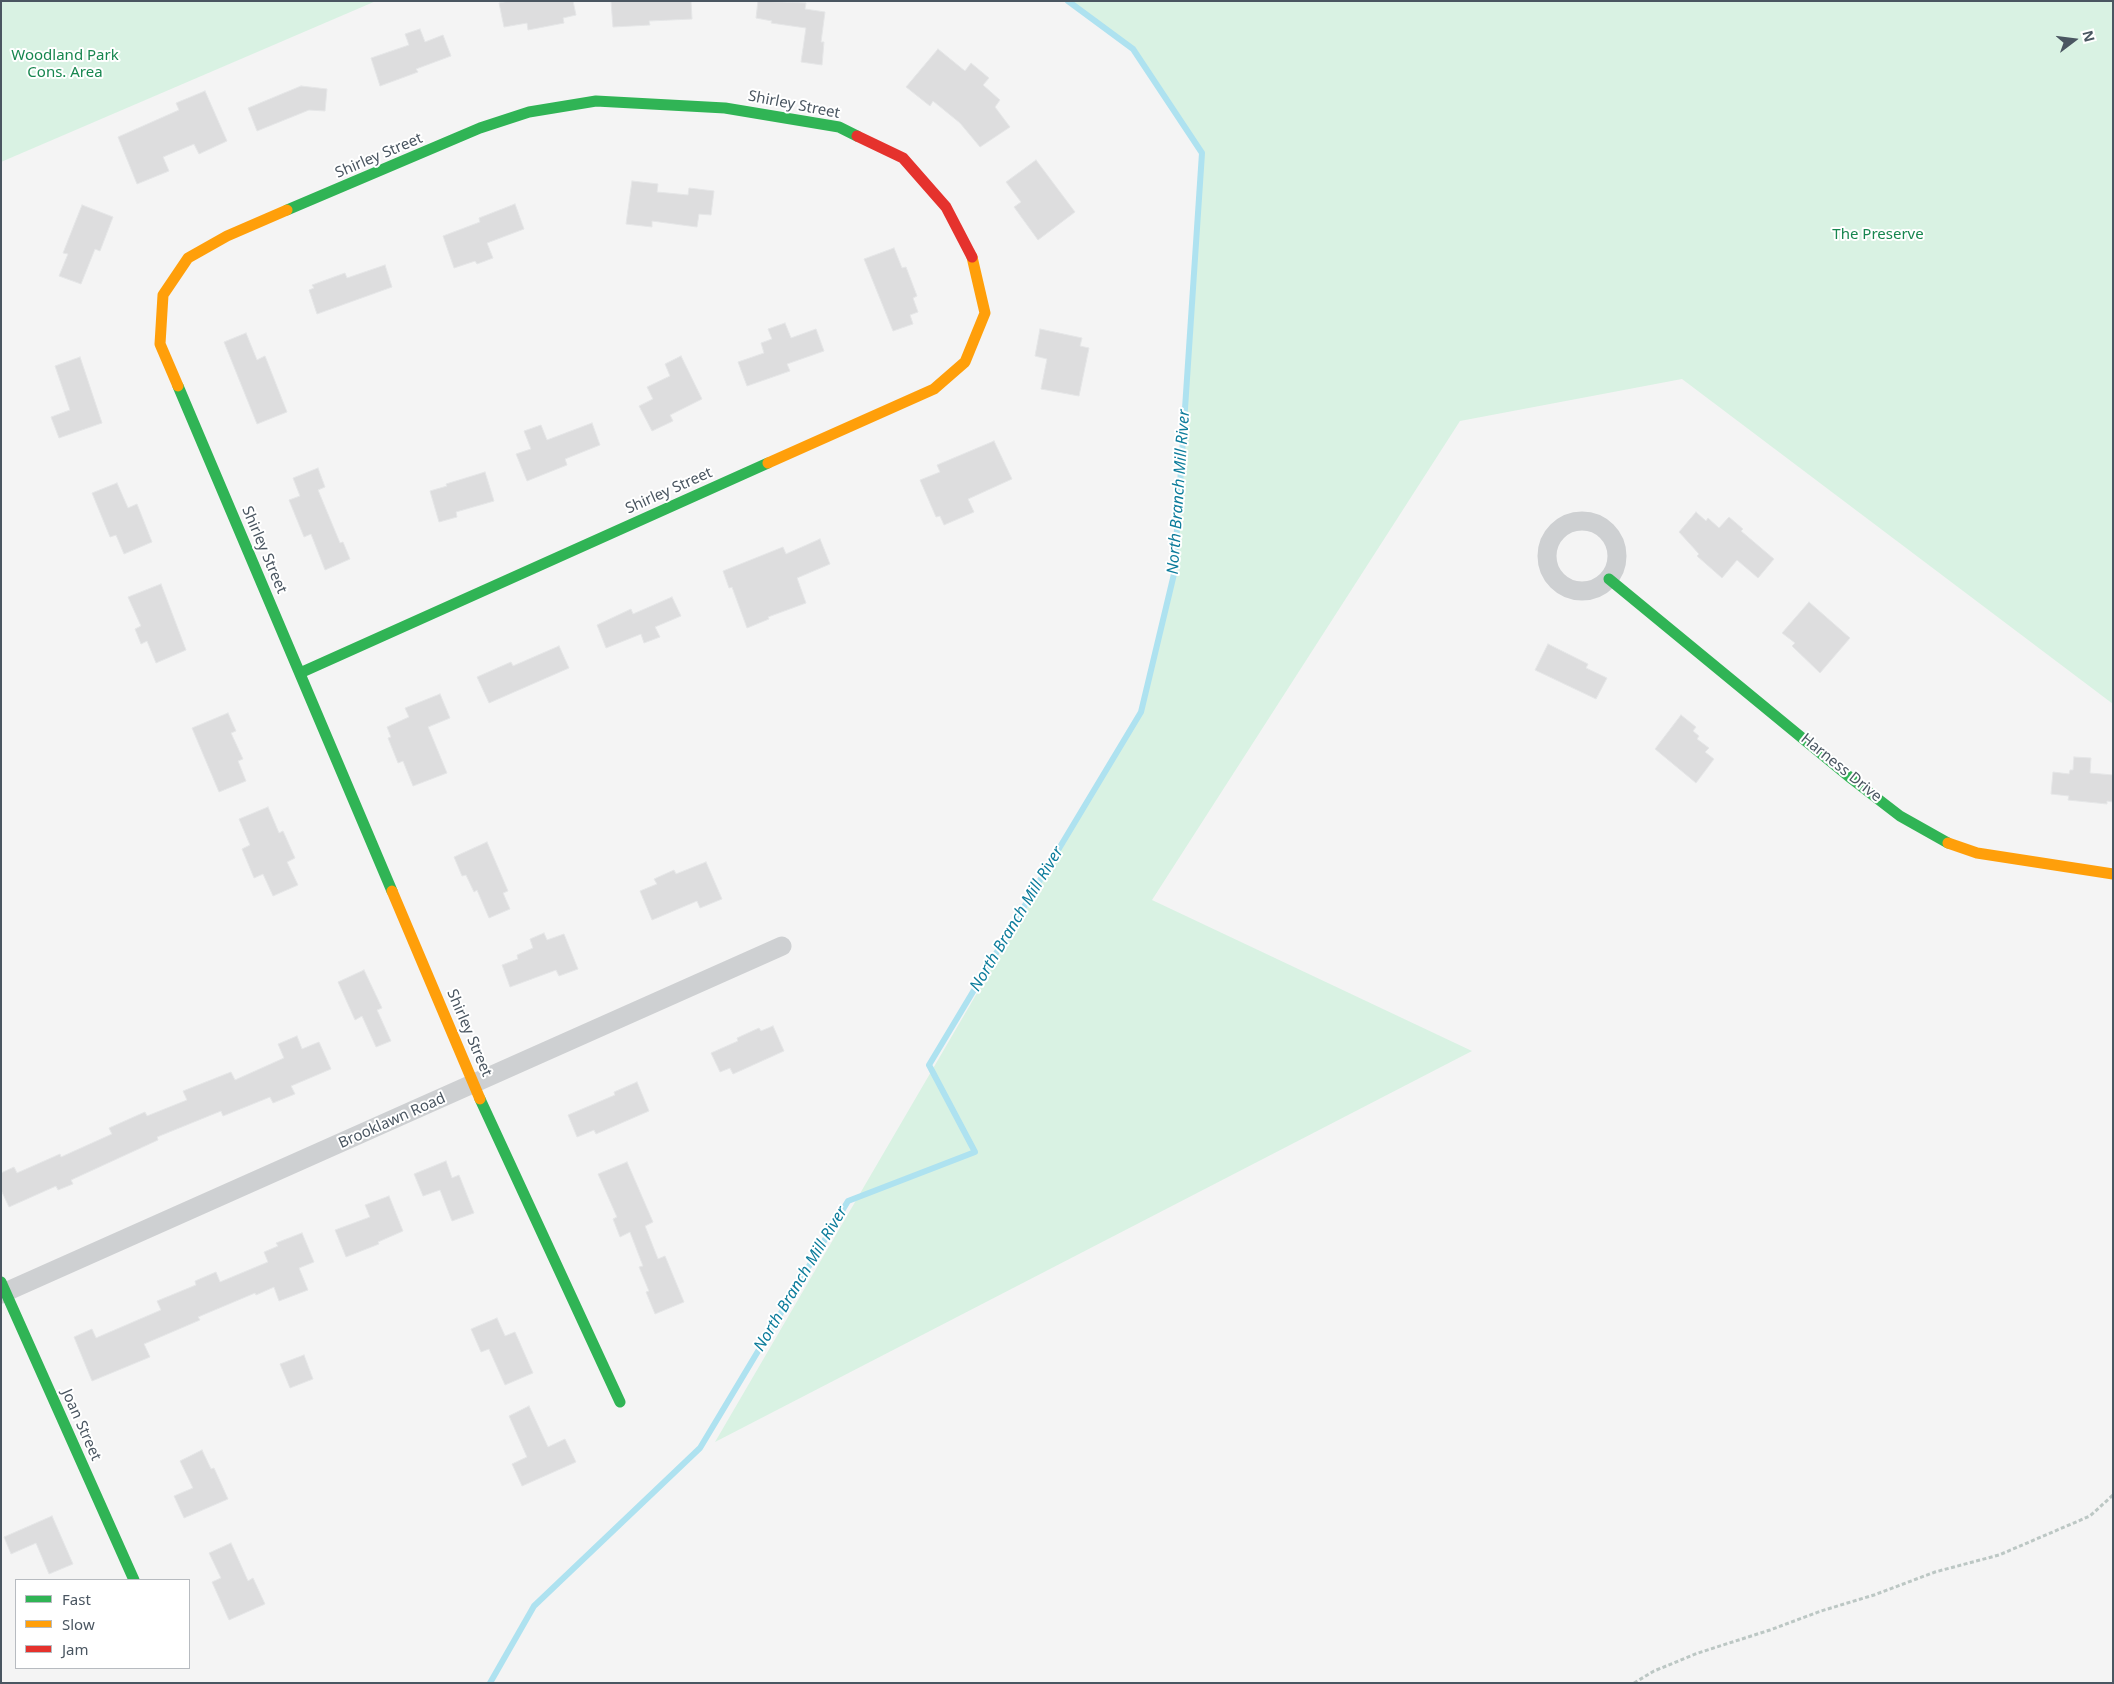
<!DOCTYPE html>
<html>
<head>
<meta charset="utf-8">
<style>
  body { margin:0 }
  #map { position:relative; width:2114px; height:1684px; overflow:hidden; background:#f4f4f4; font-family:"Noto Sans",sans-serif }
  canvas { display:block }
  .frame { position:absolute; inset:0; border:2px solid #4a5661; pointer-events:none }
  .legend { position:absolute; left:15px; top:1579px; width:175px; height:90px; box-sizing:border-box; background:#fff; border:1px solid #b7bbc0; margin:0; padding:6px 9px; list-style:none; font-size:15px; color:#4a5661 }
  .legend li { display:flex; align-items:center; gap:10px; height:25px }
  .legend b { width:25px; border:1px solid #b7bbc0 }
  .north { position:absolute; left:2049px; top:15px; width:50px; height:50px; -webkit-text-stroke:4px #fff; paint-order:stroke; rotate:75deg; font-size:14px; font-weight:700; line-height:20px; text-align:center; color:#4a5661 }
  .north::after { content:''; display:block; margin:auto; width:18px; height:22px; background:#4a5661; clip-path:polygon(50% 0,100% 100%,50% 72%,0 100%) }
</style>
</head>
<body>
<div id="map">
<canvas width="2114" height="1684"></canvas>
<div class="frame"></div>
<ul class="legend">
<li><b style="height:6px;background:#30b455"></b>Fast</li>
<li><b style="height:6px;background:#ff9f0a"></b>Slow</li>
<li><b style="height:6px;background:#e5322d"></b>Jam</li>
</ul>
<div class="north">N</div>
</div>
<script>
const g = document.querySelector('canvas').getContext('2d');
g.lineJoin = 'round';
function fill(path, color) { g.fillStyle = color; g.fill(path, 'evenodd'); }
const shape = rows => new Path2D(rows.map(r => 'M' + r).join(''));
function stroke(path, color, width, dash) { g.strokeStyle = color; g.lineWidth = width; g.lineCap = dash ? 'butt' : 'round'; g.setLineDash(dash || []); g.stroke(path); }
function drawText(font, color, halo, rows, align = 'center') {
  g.font = font + ' "Noto Sans",sans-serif'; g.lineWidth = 4; g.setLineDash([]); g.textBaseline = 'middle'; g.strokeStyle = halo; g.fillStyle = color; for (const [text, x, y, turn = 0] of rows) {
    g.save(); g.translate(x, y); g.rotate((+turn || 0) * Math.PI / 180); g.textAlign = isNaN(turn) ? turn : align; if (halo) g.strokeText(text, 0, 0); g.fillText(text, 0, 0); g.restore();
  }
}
const green = shape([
  [1,1,376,1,1,162],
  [1068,1,2113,1,2113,704,1682,379,1460,421,1152,900,1472,1051,715,1442,1141,712,1174,574,1202,153,1133,50]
]);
const stream = shape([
  [490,1683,534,1606,700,1448,848,1201,975,1152,929,1065,1141,712,1174,574,1202,153,1133,49,1068,1]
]);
const building = shape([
  [509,1,573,1,576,15,563,18,564,23,528,30,527,23,504,27,499,3,509,1],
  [611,1,691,1,692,19,649,21,650,25,613,27,611,1],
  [758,1,806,3,805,9,825,12,821,42,824,42,822,65,801,62,806,28,771,23,772,21,756,18,758,1],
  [420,29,425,42,443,35,451,56,416,69,418,72,380,86,371,58,409,45,405,34,420,29],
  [938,49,965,71,971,63,989,78,983,85,1000,100,995,107,1010,127,980,147,960,123,933,101,930,106,906,87,938,49],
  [301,86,327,89,325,111,309,110,257,131,248,108,301,86],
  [205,91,227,141,199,154,194,144,163,157,169,171,137,184,118,137,179,110,176,103,205,91],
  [1036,160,1075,212,1038,240,1014,207,1021,202,1006,182,1036,160],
  [632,181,658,184,657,192,688,195,689,188,714,191,711,215,699,214,697,227,652,221,652,227,626,224,632,181],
  [515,204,524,229,487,243,493,258,477,264,475,261,454,268,443,236,480,222,479,218,515,204],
  [82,205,113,217,100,251,95,249,81,284,59,276,68,254,63,253,82,205],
  [894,248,902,268,906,267,917,296,913,298,918,312,910,315,913,324,893,331,864,259,894,248],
  [385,265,392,287,317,314,309,290,314,288,312,285,345,273,347,278,385,265],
  [785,323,791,338,816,329,824,351,787,364,790,371,747,386,738,362,764,353,761,343,772,339,768,329,785,323],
  [1040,329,1082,338,1080,346,1089,348,1079,396,1041,389,1047,359,1035,356,1040,329],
  [246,333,257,360,265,356,287,412,257,424,224,342,246,333],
  [681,356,702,399,670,415,673,421,652,431,639,406,653,399,647,387,670,376,665,364,681,356],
  [80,357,102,423,59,438,51,417,70,410,55,366,80,357],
  [592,423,600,445,565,459,567,465,527,481,516,454,531,449,524,431,541,425,547,440,592,423],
  [994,441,1012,479,968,499,974,512,944,525,940,516,936,517,920,480,940,472,937,465,994,441],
  [318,468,325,487,318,490,340,543,343,542,350,559,325,570,311,534,304,537,289,500,300,496,293,478,318,468],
  [485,472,494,501,456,512,457,517,439,522,430,491,447,486,446,484,485,472],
  [117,483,128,508,137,504,152,542,124,554,116,535,110,537,92,493,117,483],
  [1696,512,1706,521,1708,518,1719,528,1729,517,1743,529,1741,531,1774,559,1758,578,1737,560,1722,578,1697,556,1699,554,1679,532,1696,512],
  [820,539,830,564,797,578,806,603,768,617,769,619,747,628,732,587,729,588,723,571,783,547,786,554,820,539],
  [161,584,186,650,156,663,147,641,141,644,135,629,141,626,128,597,161,584],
  [672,597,681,616,655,627,660,637,644,643,641,634,606,648,597,625,631,609,633,614,672,597],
  [1809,602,1850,638,1820,673,1792,646,1795,643,1782,633,1809,602],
  [1548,644,1588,664,1586,668,1607,678,1596,699,1535,670,1548,644],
  [559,646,569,668,489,703,477,677,511,662,513,666,559,646],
  [440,694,450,718,428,727,447,773,413,786,403,761,398,763,388,738,391,737,387,727,409,717,405,708,440,694],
  [228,713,236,731,231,733,243,759,238,761,246,781,219,792,192,728,228,713],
  [1681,715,1696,727,1693,731,1699,736,1697,739,1709,748,1705,752,1714,759,1696,783,1655,749,1681,715],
  [2074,757,2091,758,2090,773,2113,775,2113,802,2107,801,2107,804,2068,800,2069,796,2051,794,2053,772,2069,774,2070,770,2073,770,2074,757],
  [268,807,279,833,283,831,295,858,287,862,298,885,273,896,263,874,254,878,242,849,250,845,239,819,268,807],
  [487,842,508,891,503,893,510,909,489,918,477,890,474,892,466,875,462,876,454,857,487,842],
  [706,862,722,899,700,908,697,901,652,920,640,891,657,884,654,879,674,870,676,874,706,862],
  [544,933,547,940,564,934,578,969,559,976,556,970,510,987,502,965,518,959,517,955,533,948,530,939,544,933],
  [364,970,382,1008,377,1010,391,1041,376,1047,362,1016,355,1020,338,982,364,970],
  [773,1026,784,1051,733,1074,730,1068,720,1072,711,1053,738,1041,737,1038,759,1028,761,1031,773,1026],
  [297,1036,302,1049,319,1042,331,1069,291,1086,295,1094,273,1103,270,1097,223,1116,221,1111,157,1137,158,1140,71,1180,73,1184,58,1190,56,1186,9,1207,1,1190,1,1173,14,1167,17,1173,60,1154,61,1157,112,1134,109,1128,145,1112,147,1116,187,1100,183,1091,231,1072,235,1080,284,1058,278,1044,297,1036],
  [637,1082,649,1111,596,1134,594,1130,577,1137,568,1115,615,1095,614,1092,637,1082],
  [446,1161,452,1178,459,1175,474,1213,452,1221,440,1190,423,1196,414,1174,446,1161],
  [627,1162,653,1222,645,1226,658,1259,665,1256,684,1302,655,1314,646,1292,649,1291,639,1267,643,1266,630,1232,620,1237,613,1219,617,1217,598,1174,627,1162],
  [389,1196,403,1231,378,1242,379,1244,346,1257,335,1230,370,1217,365,1205,389,1196],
  [302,1233,314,1262,299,1268,308,1290,279,1301,274,1287,256,1295,255,1293,198,1317,200,1320,144,1344,150,1357,92,1381,74,1337,92,1329,96,1338,161,1310,157,1301,196,1285,195,1281,216,1272,220,1282,268,1262,264,1252,278,1246,276,1243,302,1233],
  [497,1318,505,1336,515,1332,533,1373,505,1385,489,1349,481,1352,471,1329,497,1318],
  [304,1355,313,1379,290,1388,280,1364,304,1355],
  [529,1406,548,1447,565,1439,576,1462,522,1486,512,1464,527,1457,509,1416,529,1406],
  [202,1450,211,1469,214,1468,228,1499,184,1518,174,1496,193,1488,180,1461,202,1450],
  [52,1516,73,1564,49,1574,36,1543,11,1554,4,1537,52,1516],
  [231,1543,248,1581,253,1578,265,1604,229,1620,212,1582,221,1578,209,1553,231,1543]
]);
const path = shape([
  [1634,1683,1654,1671,1698,1653,1770,1630,1821,1611,1874,1595,1935,1572,1999,1555,2090,1516,2113,1495]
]);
const street = shape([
  '1547 556a35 35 0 1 1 70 0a35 35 0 1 1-70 0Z',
  [1,1294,782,946]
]);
const fast = shape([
  [287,210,480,128,529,112,596,101,725,108,839,127,857,136],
  [178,386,392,891],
  [1609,579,1852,779,1900,816,1948,843],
  [300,673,768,463],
  [480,1099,620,1402],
  [1,1282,134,1580]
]);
const slow = shape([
  [178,386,160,344,163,295,188,258,227,236,287,210],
  [768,463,934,389,965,362,985,313,972,257],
  [1948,843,1977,853,2113,874],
  [392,891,480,1099]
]);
const jam = shape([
  [857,136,903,158,946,207,972,257]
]);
const parkNames = [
  ["Woodland Park",65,56],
  ["Cons. Area",65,73],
  ["The Preserve",1878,235]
];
const streetNames = [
  ["Shirley Street",794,105,11],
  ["Shirley Street",379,156,-23],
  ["Shirley Street",669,491,-24],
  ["Shirley Street",264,550,67],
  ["Harness Drive",1841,768,39],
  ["Shirley Street",469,1033,67],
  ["Brooklawn Road",392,1121,-24],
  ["Joan Street",81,1425,66]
];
const waterNames = [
  ["North Branch Mill River",1179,492,-86],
  ["North Branch Mill River",1017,919,-59],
  ["North Branch Mill River",801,1279,-59]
];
fill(green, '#d9f2e3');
stroke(stream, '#aee2f0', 6);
fill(building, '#ddddde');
stroke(building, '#e5e6e7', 1);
stroke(path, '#bcc7c4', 3, [4, 2.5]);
stroke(street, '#ced0d2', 19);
stroke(fast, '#30b455', 11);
stroke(slow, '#ff9f0a', 11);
stroke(jam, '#e5322d', 11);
drawText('15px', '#17864f', '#fff', parkNames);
drawText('15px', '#4a5661', '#fff', streetNames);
drawText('italic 16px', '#0c7c9b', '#fff', waterNames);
</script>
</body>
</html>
